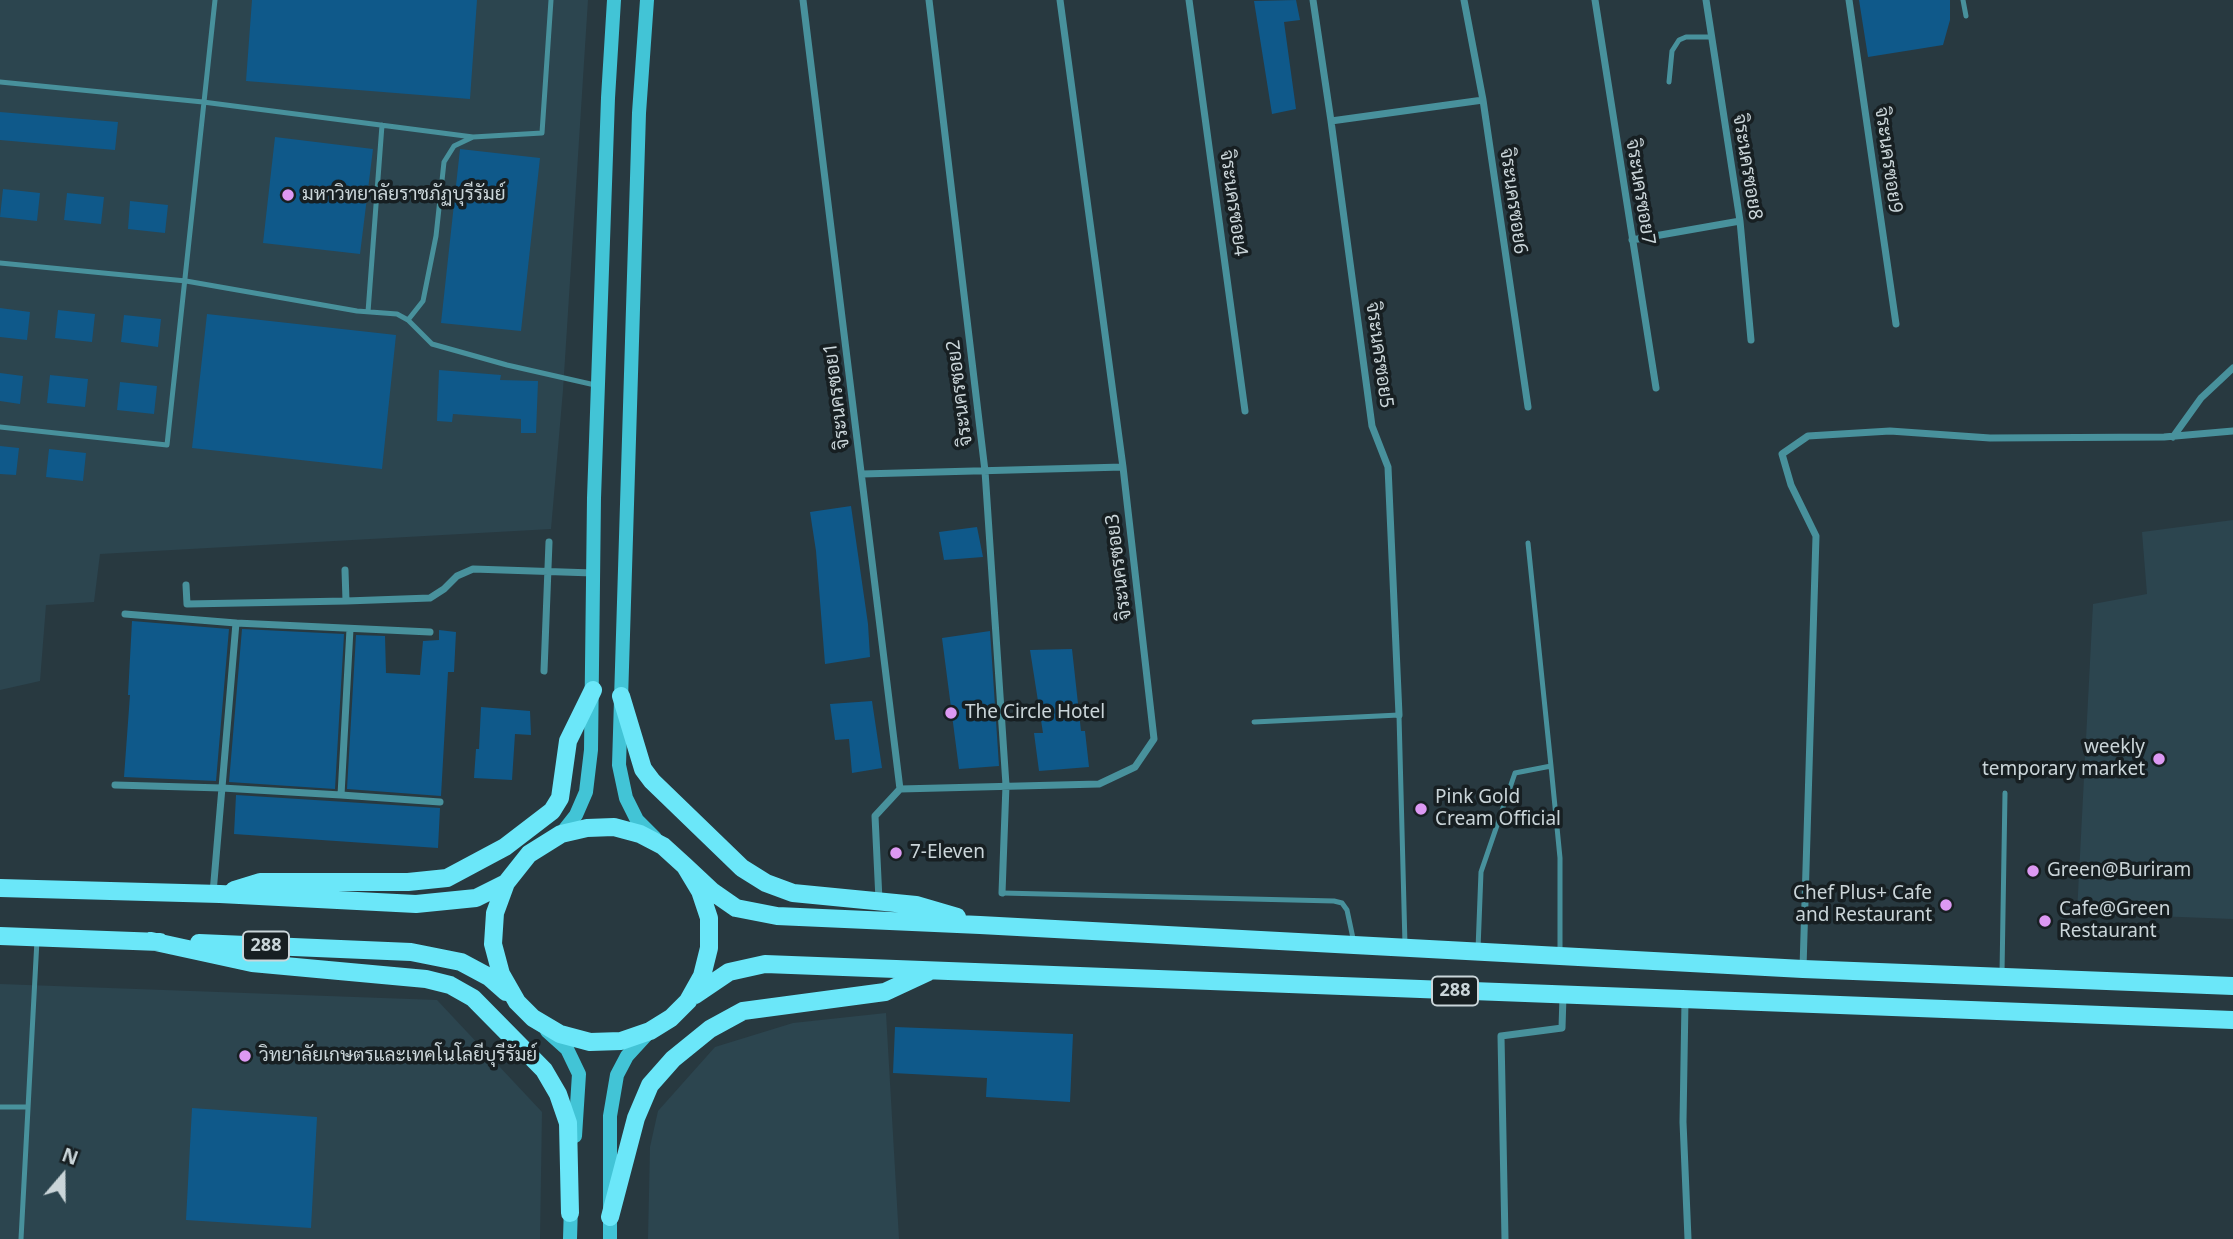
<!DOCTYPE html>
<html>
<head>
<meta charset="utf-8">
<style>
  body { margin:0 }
  #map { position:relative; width:2233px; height:1239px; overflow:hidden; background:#283940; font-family:"Noto Sans",sans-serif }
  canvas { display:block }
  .north { position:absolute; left:28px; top:1141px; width:70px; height:70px; -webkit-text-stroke:5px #171f22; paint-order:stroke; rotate:20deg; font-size:19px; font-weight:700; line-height:28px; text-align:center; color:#cad5d9 }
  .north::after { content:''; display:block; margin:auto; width:24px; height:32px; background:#cad5d9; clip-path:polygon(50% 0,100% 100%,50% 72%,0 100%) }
</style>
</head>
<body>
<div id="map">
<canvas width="2233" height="1239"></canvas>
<div class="north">N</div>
</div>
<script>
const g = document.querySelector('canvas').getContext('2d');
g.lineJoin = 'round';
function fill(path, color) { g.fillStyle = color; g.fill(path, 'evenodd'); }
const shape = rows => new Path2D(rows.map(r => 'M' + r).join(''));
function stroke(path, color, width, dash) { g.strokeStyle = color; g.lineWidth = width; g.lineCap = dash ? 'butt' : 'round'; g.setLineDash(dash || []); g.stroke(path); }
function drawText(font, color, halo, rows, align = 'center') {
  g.font = font + ' "Noto Sans",Sarabun,sans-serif'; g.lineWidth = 7; g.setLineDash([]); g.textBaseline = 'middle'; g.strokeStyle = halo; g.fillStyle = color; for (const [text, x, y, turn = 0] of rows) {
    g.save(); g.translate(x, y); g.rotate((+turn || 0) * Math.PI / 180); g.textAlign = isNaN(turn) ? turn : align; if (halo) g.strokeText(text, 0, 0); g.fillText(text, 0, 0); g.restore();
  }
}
const built = shape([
  [0,0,588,0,563,390,551,529,100,554,94,602,46,605,40,681,0,690],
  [2233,520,2233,919,2077,913,2093,604,2147,594,2142,532],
  [0,984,437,1000,542,1112,540,1239,0,1239],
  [886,1013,899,1239,648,1239,650,1147,658,1111,715,1047,793,1023]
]);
const building = shape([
  [252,0,477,0,470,99,246,81],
  [1296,0,1300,20,1284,22,1296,109,1272,114,1254,1],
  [1859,0,1950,0,1950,20,1943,45,1868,57],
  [0,112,118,122,115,150,0,140],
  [275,137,373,149,360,254,263,243],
  [460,149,540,158,521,331,441,323],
  [3,189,40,193,37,221,0,217],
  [67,193,104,197,101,224,64,220],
  [130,201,168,205,165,233,128,229],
  [0,308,30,312,27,340,0,337],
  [58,310,95,314,92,342,55,338],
  [207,314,396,335,382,469,192,448],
  [124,315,161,319,158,347,121,342],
  [439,370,501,375,500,380,538,381,536,433,521,433,521,419,453,414,452,422,437,421],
  [0,373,23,376,20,404,0,401],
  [50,375,88,379,85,407,47,403],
  [120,382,157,386,154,414,117,410],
  [0,446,19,448,16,475,0,474],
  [49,449,86,453,83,481,46,477],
  [851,506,868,624,870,657,825,664,816,551,810,512],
  [977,527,983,557,944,560,939,532],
  [132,621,229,629,216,781,124,777,130,695,128,695],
  [242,629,344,634,335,789,229,782],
  [439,630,456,632,454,672,448,672,441,796,347,789,356,635,385,636,386,673,420,675,423,641,439,640],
  [990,631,999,766,959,769,942,638],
  [1072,649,1081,731,1085,731,1089,767,1039,771,1034,733,1043,733,1030,650],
  [872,701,882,768,852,773,849,739,835,740,830,704],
  [481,707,530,711,531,735,515,734,512,780,474,778,476,749,479,749],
  [236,795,440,808,438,848,234,834],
  [895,1027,1073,1034,1070,1102,986,1097,987,1078,893,1073],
  [192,1108,317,1117,311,1228,186,1220]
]);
const service = shape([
  [1963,0,1966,16],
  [0,82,203,102,473,137],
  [1669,82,1672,51,1679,40,1686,37,1712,37],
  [0,263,186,281,357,311,397,314,408,320,432,344,507,365,595,385],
  [368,312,382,125],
  [408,320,423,301,436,236,444,162,454,146,473,137,542,133,551,0],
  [0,427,167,445,215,0],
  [1528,543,1551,766],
  [1254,722,1399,715,1405,945],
  [1002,893,1334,901,1342,903,1347,910,1354,943],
  [1478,949,1481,872,1515,773,1551,766,1560,858,1560,954],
  [2002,973,2005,793],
  [0,1107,27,1107],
  [21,1239,37,940]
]);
const minor = shape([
  [803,0,900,789],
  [929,0,985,471,1006,785,1002,893],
  [1189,0,1245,411],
  [1313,0,1331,121,1372,426,1388,467,1399,715],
  [1464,0,1483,100,1528,407],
  [1595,0,1656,388],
  [1706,0,1740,221,1751,340],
  [1849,0,1896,324],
  [1331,121,1483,100],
  [1632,240,1740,221],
  [2173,437,2201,398,2233,368],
  [862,474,1123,467],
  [345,570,346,601],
  [186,585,187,604,346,601,430,598,444,589,457,576,473,569,593,573],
  [125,614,236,623,430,632],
  [544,671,549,542],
  [115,785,222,788,341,795,350,629],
  [341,795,440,802],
  [213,893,236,623],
  [879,900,875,816,900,789,1099,784,1135,767,1154,739,1123,467,1060,0],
  [1803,968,1816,536,1791,485,1782,454,1808,436,1890,431,1990,438,2164,437,2233,431],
  [1685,1001,1683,1122,1688,1239],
  [1505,1239,1501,1036,1562,1028,1563,996]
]);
const secondary = shape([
  [647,0,639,113,619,765,626,798,637,820,655,838],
  [561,834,576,815,586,792,591,750,594,498,608,98,614,0],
  [547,1031,567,1049,579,1074,575,1136],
  [570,1239,571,1205],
  [610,1239,610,1116,617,1075,627,1056,649,1032]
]);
const primary = shape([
  [621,696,643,769,652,781,742,868,766,883,793,893,916,905,957,917],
  [685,866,700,891,709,918,709,948,702,976,688,1001,671,1018,650,1031,621,1041,590,1042,560,1034,533,1018,517,1002,501,974,493,944,495,913,506,883,529,854,561,834,587,828,614,827,640,834,663,846,685,866,713,892,736,908,777,916,980,925,1803,969,2233,986],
  [0,888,220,894,416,904,476,898,506,883],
  [234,890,260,882,408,882,447,878,505,847,552,811,560,798,568,741,593,690],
  [0,936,160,942],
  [151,941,252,963,426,979,450,985,473,998,544,1070,558,1094,568,1123,570,1213],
  [199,943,411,952,461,962,489,977,506,992],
  [695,995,729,972,765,964,2233,1020],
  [610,1217,636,1118,650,1085,673,1059,710,1029,743,1011,885,992,928,972]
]);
const markers = [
  [288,195,7,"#dd99f3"],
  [951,713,7,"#dd99f3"],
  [2159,759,7,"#dd99f3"],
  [1421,809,7,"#dd99f3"],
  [896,853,7,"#dd99f3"],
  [2033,871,7,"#dd99f3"],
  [1946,905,7,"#dd99f3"],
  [2045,921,7,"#dd99f3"],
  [245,1056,7,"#dd99f3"]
];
const shields = [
  [266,946,46],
  [1455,991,46]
];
const shieldNames = [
  ["288",266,946],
  ["288",1455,991]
];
const streetNames = [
  ["จิระนครซอย9",1888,160,82],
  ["จิระนครซอย8",1747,167,81],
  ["จิระนครซอย7",1640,192,81],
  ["จิระนครซอย6",1513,201,82],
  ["จิระนครซอย4",1233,203,82],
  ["จิระนครซอย5",1379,355,82],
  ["จิระนครซอย2",960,393,-97],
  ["จิระนครซอย1",837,396,-97],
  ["จิระนครซอย3",1119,567,-97]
];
const poiNames = [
  ["มหาวิทยาลัยราชภัฏบุรีรัมย์",302,195],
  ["The Circle Hotel",965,713],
  ["weekly",2145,748,"right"],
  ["temporary market",2145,770,"right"],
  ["Pink Gold",1435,798],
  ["Cream Official",1435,820],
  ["7-Eleven",910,853],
  ["Green@Buriram",2047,871],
  ["Chef Plus+ Cafe",1932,894,"right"],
  ["and Restaurant",1932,916,"right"],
  ["Cafe@Green",2059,910],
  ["Restaurant",2059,932],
  ["วิทยาลัยเกษตรและเทคโนโลยีบุรีรัมย์",259,1056]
];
fill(built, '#2c454f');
fill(building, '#0f598a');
stroke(service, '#48919c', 5);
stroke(minor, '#48919c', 7);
stroke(secondary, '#42c4d6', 14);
stroke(primary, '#6be7f9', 18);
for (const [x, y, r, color] of markers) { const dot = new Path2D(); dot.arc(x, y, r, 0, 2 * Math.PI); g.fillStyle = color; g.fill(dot); stroke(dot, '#171f22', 2.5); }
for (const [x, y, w] of shields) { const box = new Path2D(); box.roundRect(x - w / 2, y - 14.5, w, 29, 5); g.fillStyle = '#171f22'; g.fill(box); stroke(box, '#cad5d9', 2); }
drawText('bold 18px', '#cad5d9', null, shieldNames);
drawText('19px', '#cad5d9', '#171f22', streetNames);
drawText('19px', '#cad5d9', '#171f22', poiNames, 'left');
</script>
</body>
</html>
